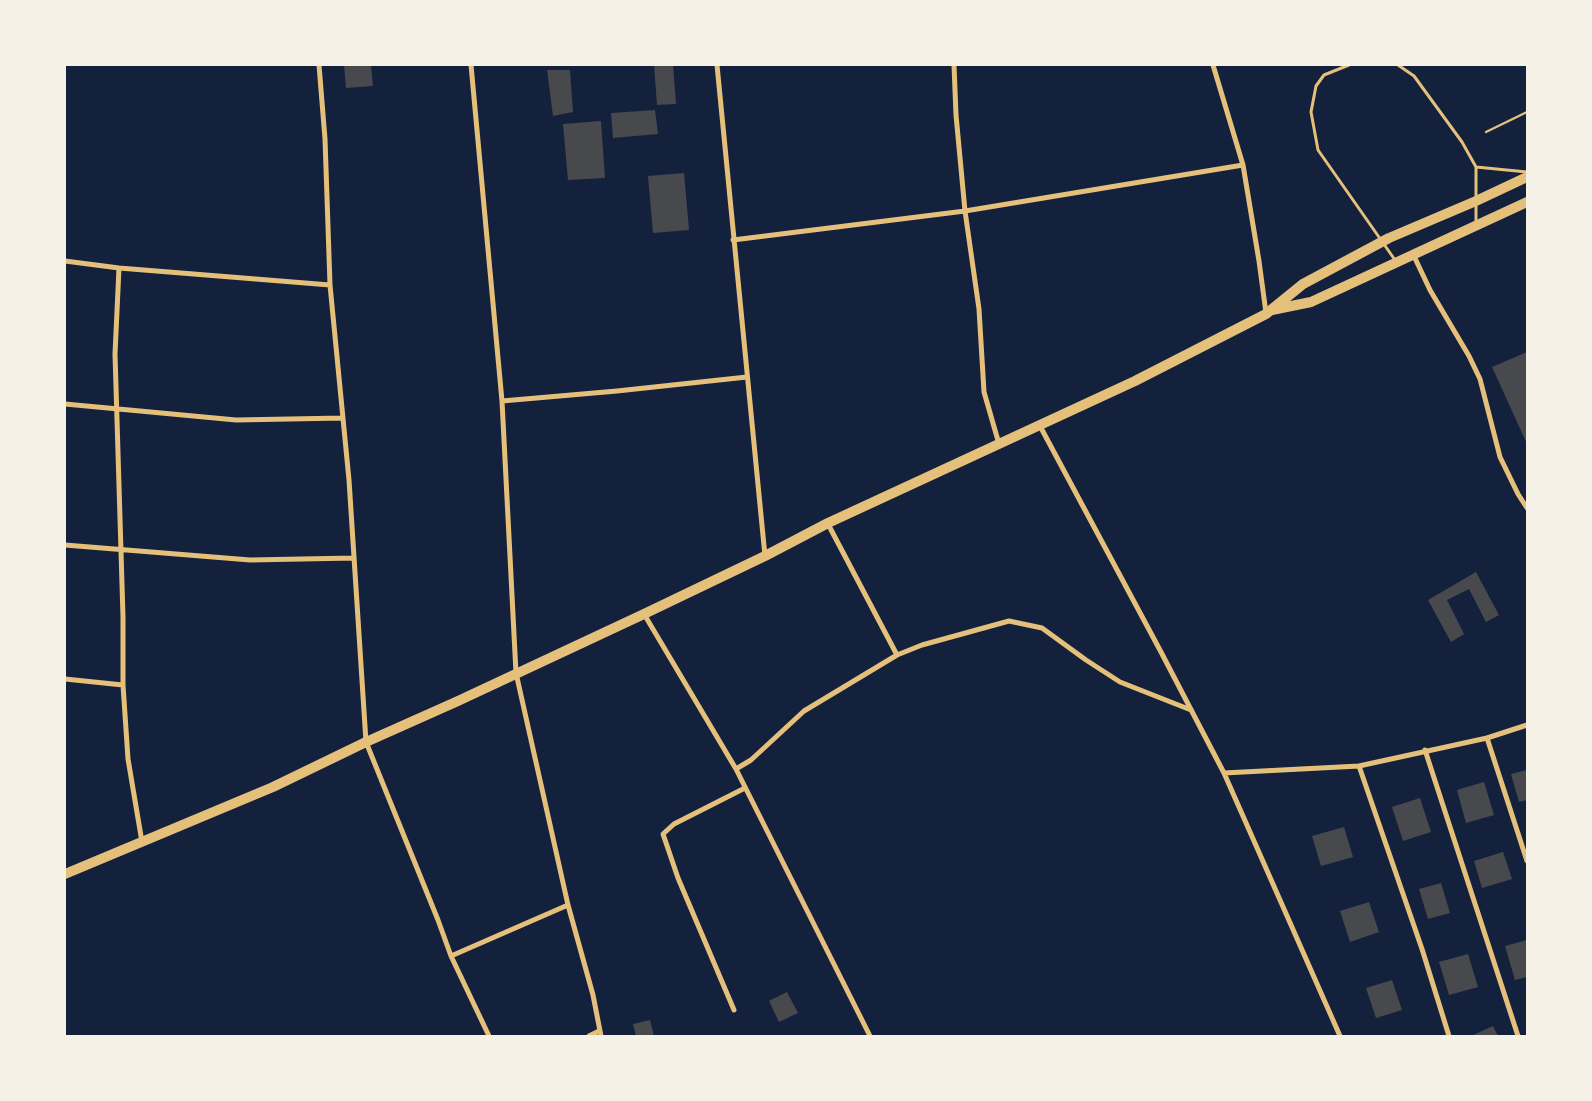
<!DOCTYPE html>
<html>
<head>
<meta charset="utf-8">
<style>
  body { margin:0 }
  #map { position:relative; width:1592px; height:1101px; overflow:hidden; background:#14213d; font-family:Inter,sans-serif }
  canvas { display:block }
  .frame { position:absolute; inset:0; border:66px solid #f6f1e7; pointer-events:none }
</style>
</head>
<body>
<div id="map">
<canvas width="1592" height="1101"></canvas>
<div class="frame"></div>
</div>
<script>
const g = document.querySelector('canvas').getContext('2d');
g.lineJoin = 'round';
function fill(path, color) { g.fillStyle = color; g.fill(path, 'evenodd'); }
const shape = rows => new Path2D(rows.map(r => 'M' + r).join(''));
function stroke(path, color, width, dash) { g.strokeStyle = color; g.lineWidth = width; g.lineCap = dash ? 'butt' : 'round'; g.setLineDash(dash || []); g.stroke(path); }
const building = shape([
  [344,65,371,65,373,86,346,88],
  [654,65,673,65,676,104,657,105],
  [547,70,570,70,573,112,553,116],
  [655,110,658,134,613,138,611,113],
  [601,121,605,178,568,180,563,124],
  [684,173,689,230,653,233,648,176],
  [1527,352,1527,444,1492,367],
  [1476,572,1499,615,1486,622,1469,589,1447,600,1464,634,1451,642,1428,600],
  [1527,770,1527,800,1519,802,1511,774],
  [1484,782,1494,815,1466,823,1457,790],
  [1420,798,1431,832,1403,841,1392,807],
  [1344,827,1353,857,1321,866,1312,836],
  [1503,852,1512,879,1482,888,1474,861],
  [1441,883,1450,913,1428,919,1419,889],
  [1369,902,1379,932,1350,942,1340,911],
  [1527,940,1527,977,1515,980,1505,946],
  [1468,954,1478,987,1449,995,1439,962],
  [1392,980,1402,1010,1376,1018,1366,988],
  [787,992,798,1013,779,1022,769,1001],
  [650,1020,654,1036,636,1036,633,1024],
  [1493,1026,1498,1036,1471,1036]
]);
const path = shape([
  [1486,132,1527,112]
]);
const service = shape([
  [1349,65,1324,75,1316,86,1311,112,1318,150,1395,260],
  [1398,65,1414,76,1462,142,1476,167,1527,172],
  [1476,224,1476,167]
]);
const minor = shape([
  [319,65,325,139,330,285,349,480,366,742,438,920,451,956,489,1036],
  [471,65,502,401,516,673,568,905,593,995,601,1036],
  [717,65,765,556],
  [954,65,956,115,965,211,979,309,984,392,999,444],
  [1213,65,1243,165,1259,261,1266,313],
  [733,240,965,211,1243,165],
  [1413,254,1430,290,1469,356,1480,379,1500,457,1518,494,1527,508],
  [65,261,119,268,330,285],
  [119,268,115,354,123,617,123,685,128,759,142,842],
  [502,401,617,391,747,377],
  [65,404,236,420,343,418],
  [1040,426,1161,652,1224,773,1340,1036],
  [828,524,897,655,922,645,1009,621,1042,628,1086,660,1120,682,1191,710],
  [65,545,250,560,354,558],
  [644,614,736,769,870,1036],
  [65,679,123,685],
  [1487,738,1527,861],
  [1425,750,1518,1036],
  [1359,766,1422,949,1449,1036],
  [736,769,751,760,804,711,897,655],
  [1224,773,1359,766,1487,738,1527,725],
  [451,956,568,905],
  [734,1010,678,878,663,834,674,824,745,788],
  [589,1036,599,1031]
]);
const primary = shape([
  [1272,310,1311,302,1527,202],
  [65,874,273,787,366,742,458,701,644,614,765,556,828,523,1135,381,1266,314,1303,284,1389,238,1476,201,1527,177]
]);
fill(building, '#48494c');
stroke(path, '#e5c07b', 2.5);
stroke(service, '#e5c07b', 3);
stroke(minor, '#e5c07b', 5);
stroke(primary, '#e5c07b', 10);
</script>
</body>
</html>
